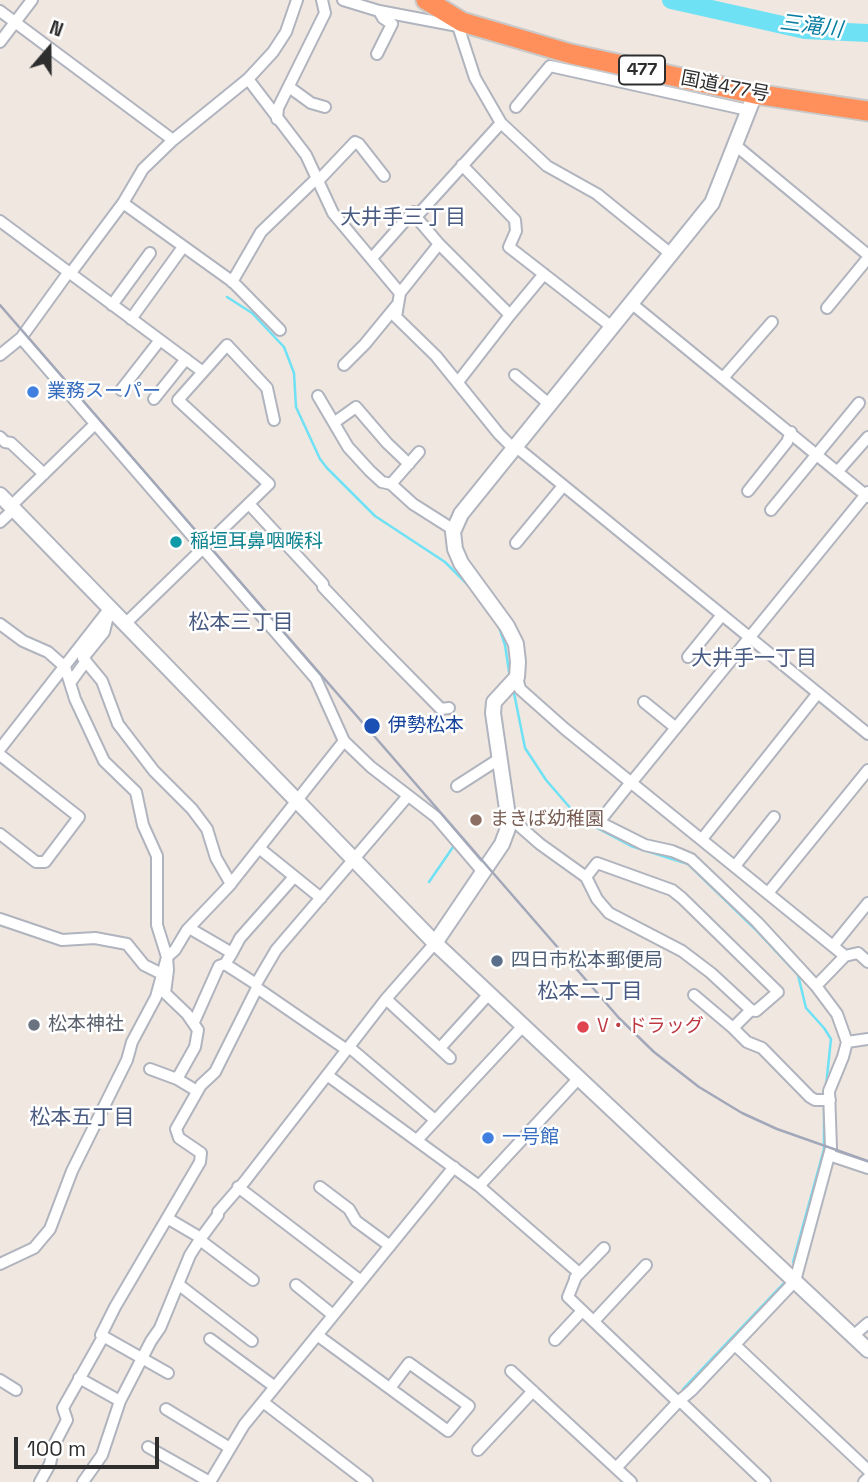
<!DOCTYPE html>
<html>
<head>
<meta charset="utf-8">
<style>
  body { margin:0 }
  #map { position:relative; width:868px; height:1482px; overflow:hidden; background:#efe7e0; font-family:"Space Grotesk",sans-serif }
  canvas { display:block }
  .north { position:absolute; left:14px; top:14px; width:70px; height:70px; -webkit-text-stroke:5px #fff; paint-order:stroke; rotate:20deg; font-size:19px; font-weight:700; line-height:28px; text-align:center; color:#2e2e2e }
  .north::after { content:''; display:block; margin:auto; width:24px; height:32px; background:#2e2e2e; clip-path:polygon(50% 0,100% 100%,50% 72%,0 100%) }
  .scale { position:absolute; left:14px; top:1437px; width:145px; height:32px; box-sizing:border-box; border:4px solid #2e2e2e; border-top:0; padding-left:9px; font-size:21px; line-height:24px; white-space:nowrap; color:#2e2e2e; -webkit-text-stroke:5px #fff; paint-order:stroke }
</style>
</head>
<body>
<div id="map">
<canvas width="868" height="1482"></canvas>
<div class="north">N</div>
<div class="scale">100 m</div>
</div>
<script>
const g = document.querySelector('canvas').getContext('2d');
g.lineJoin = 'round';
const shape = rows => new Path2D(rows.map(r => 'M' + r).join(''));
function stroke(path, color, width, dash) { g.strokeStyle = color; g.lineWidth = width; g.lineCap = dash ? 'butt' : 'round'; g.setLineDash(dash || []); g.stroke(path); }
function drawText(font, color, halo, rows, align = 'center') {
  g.font = font + ' "Space Grotesk","Noto Sans JP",sans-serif'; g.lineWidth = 5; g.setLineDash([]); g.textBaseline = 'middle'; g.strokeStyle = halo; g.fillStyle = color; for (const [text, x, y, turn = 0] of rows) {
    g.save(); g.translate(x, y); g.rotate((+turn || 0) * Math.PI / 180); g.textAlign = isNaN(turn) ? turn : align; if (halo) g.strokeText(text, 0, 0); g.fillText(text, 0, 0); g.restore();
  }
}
const stream = shape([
  [227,297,252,313,284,347,294,373,296,407,320,459,327,468,375,516,445,562,471,588],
  [499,627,505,645,510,678],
  [513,688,525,748,546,780,572,810,584,821,631,846,688,864,755,929,798,975,806,1008,824,1028,831,1039,826,1086],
  [429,882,453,847],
  [793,1262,824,1149,824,1103],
  [685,1393,683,1389,783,1284]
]);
const river = shape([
  [671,0,805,30,868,33]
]);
const street = shape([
  [343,0,379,11,458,26],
  [0,11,173,140],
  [458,26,475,78,501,123,547,166,597,194,671,254],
  [0,42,32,0],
  [377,54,392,24,383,18,379,11],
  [248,79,306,155,333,213,400,293,396,317,436,356,499,434,513,448],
  [289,87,311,103,325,107],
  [516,107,550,66,748,110],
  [277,119,278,108,325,13,322,0],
  [734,144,868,255],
  [462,165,515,220,516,231,509,247,612,327],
  [317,182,355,142,359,144,384,176],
  [123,203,233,282,280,330],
  [0,221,203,372],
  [372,258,411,214,414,212,416,217],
  [70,274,123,203,143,169,173,140,248,79,273,52,286,32,297,0],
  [232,282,261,232,316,179],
  [400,293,439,244],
  [631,303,868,497],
  [112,305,150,253],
  [827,308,868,258],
  [510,315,544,274],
  [131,319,183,247],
  [21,338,68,273],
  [0,355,21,338,316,679,344,741,371,767,436,817,483,872],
  [344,365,365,344,397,305],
  [515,375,549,404],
  [723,378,772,322],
  [458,382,510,315,439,244,416,217,501,123],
  [121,390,160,340],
  [318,396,348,447,370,471,382,482,391,484,413,504,454,530],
  [154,399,186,359],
  [335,422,356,407,387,443,409,464],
  [0,437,5,442,11,443,44,474],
  [515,446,868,734],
  [838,471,868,437],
  [391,484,419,452],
  [748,491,787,442,791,432],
  [249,504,323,584,323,587,377,644,441,709,449,708],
  [11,506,95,424],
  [771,510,859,403],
  [0,522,14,509],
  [516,543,563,486],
  [110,608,104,632,83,658,102,681,118,724,154,771,192,809,207,829,216,858,231,884],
  [0,624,23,641,48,652,65,667,75,699,104,761,136,792,143,825,157,856,157,925,167,957,168,970,165,993,187,1014,198,1030,195,1047,177,1079],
  [125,624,269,484,178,400,227,345,267,388,274,420],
  [688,657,722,615],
  [517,677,520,689,565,729,845,956,816,986,837,1014,847,1042,843,1057,829,1091,831,1148,795,1281,692,1390,678,1402,616,1468],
  [70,683,86,661],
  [644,702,676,728],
  [0,749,106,613],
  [0,755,79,817,45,862,36,862,0,834],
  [631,782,599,822,645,845,672,851,691,859,757,922,816,986],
  [631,783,868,492],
  [457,786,499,759],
  [508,816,540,844,586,877,597,899,609,913,682,951,711,973,751,1010],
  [702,839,818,693],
  [259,848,321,898],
  [735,866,774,817],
  [586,877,597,863,672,890,682,898,778,992,756,1011,751,1010,733,1028,747,1042,762,1048,810,1097,815,1100,830,1100],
  [768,893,868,770],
  [0,919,62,940,95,938,127,944,144,965,162,974],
  [189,928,232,953,225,964,256,984],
  [833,946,868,903],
  [232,953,240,938,294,877],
  [845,956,858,953,868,962],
  [257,988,347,1050],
  [694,995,733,1028],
  [386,999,450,1058],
  [194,1022,219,966,225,964],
  [847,1042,868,1039],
  [349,1047,435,1120],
  [440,1048,489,994],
  [150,1069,177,1079,197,1091],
  [327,1075,479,1186,578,1272,568,1297,678,1402],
  [417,1140,523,1026],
  [829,1155,868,1168],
  [479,1186,579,1078],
  [238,1187,361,1281],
  [320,1187,349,1209,356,1221,390,1246],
  [167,1218,201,1238],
  [200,1240,253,1280],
  [0,1264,34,1248,50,1229,72,1171,127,1060,132,1042,156,997,167,957,175,950,187,930,229,886,344,741],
  [575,1278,604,1248],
  [178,1284,252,1341],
  [296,1285,333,1315],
  [594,1321,646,1265],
  [317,1335,448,1431,469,1406,409,1363,390,1388],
  [853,1336,868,1323],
  [210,1339,275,1387],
  [555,1340,582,1311],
  [735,1345,868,1470],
  [511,1371,631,1482],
  [168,1373,101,1335,115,1307,200,1162,201,1153,179,1138,176,1129,201,1085,215,1072,257,988,256,984,276,950,407,797],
  [79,1378,120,1401],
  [0,1380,16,1390],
  [679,1400,765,1482],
  [263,1402,367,1482],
  [166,1409,230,1448],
  [148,1447,210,1482],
  [478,1450,533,1391],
  [40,1482,50,1464,54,1445,67,1420,63,1408,103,1337],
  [83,1482,102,1455,120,1401,151,1341,160,1328,190,1255,201,1238,218,1215,218,1212,245,1181,386,999,435,943],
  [210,1482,244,1425,454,1167],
  [864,1482,868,1478]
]);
const secondary = shape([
  [0,495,435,943,868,1350],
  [435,943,502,844,508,828,508,816,493,713,494,702,517,677,518,662,516,644,507,626,461,563,455,549,453,532,461,514,712,203,755,94]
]);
const highway = shape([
  [426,0,462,22,571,54,755,94,868,111]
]);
const rail = shape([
  [0,305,619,1018,654,1052,699,1087,742,1113,777,1129,868,1161]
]);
const markers = [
  [33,392,7,"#3f7fe0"],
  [176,542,7,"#0f9aa8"],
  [372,726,9,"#1a4fb4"],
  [476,820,7,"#8d6e63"],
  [497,961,7,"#5c6f8a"],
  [34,1025,7,"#6b7280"],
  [583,1027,7,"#e0444e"],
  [488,1138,7,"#3f7fe0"]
];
const shields = [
  [642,70,46]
];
const shieldNames = [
  ["477",642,70]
];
const streetNames = [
  ["国道477号",725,87,11]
];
const shopNames = [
  ["業務スーパー",47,392],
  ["一号館",502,1138]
];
const cultureNames = [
  ["稲垣耳鼻咽喉科",190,542]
];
const transitNames = [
  ["伊勢松本",388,726]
];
const educationNames = [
  ["まきば幼稚園",490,820]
];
const serviceNames = [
  ["四日市松本郵便局",511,961]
];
const worshipNames = [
  ["松本神社",48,1025]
];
const healthNames = [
  ["V・ドラッグ",597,1027]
];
const waterNames = [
  ["三滝川",811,27,7]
];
const neighbourhoodNames = [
  ["大井手三丁目",403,218],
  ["松本三丁目",241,623],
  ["大井手一丁目",754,659],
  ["松本二丁目",590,992],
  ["松本五丁目",82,1118]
];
stroke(stream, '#6fe1f5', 2.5);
stroke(river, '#6fe1f5', 18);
stroke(street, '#b0b4be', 14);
stroke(secondary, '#b0b4be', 18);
stroke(highway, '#c9c9c9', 23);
stroke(street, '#fff', 10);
stroke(secondary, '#fff', 14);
stroke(highway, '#ff905b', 19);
stroke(rail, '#a2a8b9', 2.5);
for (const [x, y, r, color] of markers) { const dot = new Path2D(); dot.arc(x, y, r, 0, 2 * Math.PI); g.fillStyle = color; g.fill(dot); stroke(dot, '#fff', 2.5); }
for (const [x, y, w] of shields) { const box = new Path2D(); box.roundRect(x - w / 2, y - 14.5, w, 29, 5); g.fillStyle = '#fff'; g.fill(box); stroke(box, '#2e2e2e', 2); }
drawText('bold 18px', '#2e2e2e', null, shieldNames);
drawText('19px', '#2e2e2e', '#fff', streetNames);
drawText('19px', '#366cbe', '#fff', shopNames, 'left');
drawText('19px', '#0d838f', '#fff', cultureNames, 'left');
drawText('19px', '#164399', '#fff', transitNames, 'left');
drawText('19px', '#785e54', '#fff', educationNames, 'left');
drawText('19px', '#4e5e75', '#fff', serviceNames, 'left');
drawText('19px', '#5b616d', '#fff', worshipNames, 'left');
drawText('19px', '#be3a42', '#fff', healthNames, 'left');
drawText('italic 21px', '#077da1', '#fff', waterNames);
drawText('21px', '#4a5b82', '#fff', neighbourhoodNames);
</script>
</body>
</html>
